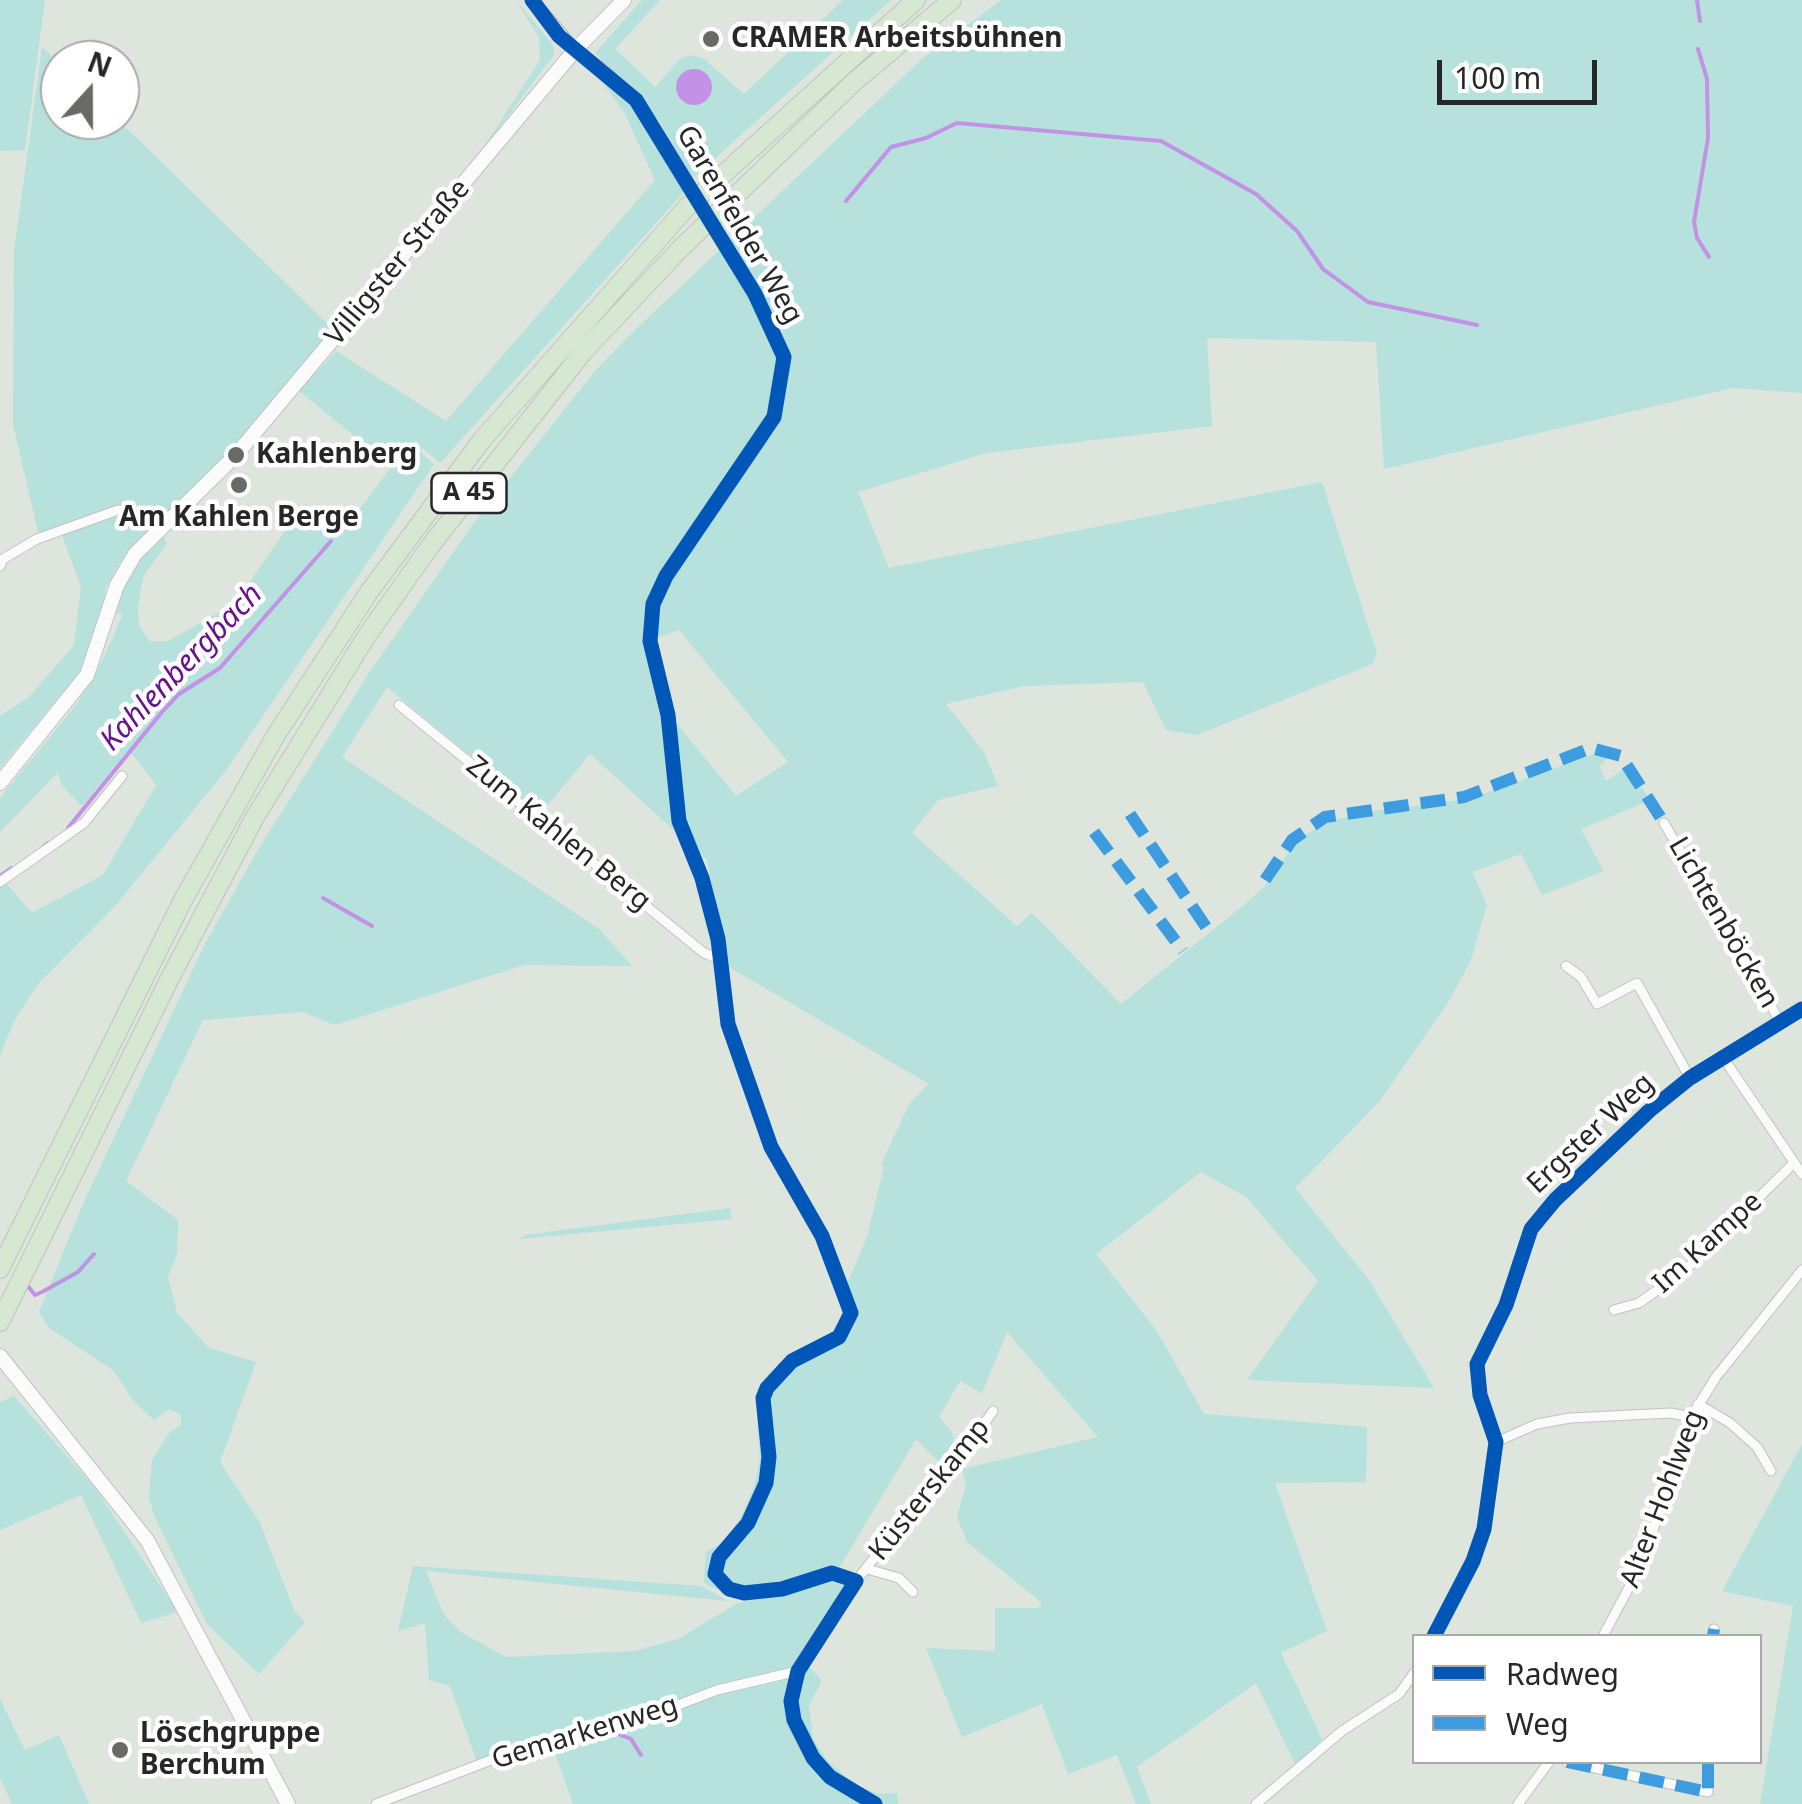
<!DOCTYPE html>
<html>
<head>
<meta charset="utf-8">
<style>
  body { margin:0 }
  #map { position:relative; width:1802px; height:1804px; overflow:hidden; background:#dde5dc; font-family:"Noto Sans",sans-serif }
  canvas { display:block }
  .legend { position:absolute; left:1412px; top:1634px; width:350px; height:130px; box-sizing:border-box; background:#fff; border:2px solid #a9a9a9; margin:0; padding:12px 18px; list-style:none; font-size:30px; color:#272727 }
  .legend li { display:flex; align-items:center; gap:20px; height:50px }
  .legend b { width:50px; border:2px solid #a9a9a9 }
  .north { position:absolute; left:40px; top:40px; width:100px; height:100px; box-sizing:border-box; background:#fff; border:2px solid #a9a9a9; border-radius:50%; rotate:21deg; font-size:28px; font-weight:700; line-height:40px; text-align:center; color:#272727 }
  .north::after { content:''; display:block; margin:auto; width:35px; height:45px; background:#676a66; clip-path:polygon(50% 0,100% 100%,50% 72%,0 100%) }
  .scale { position:absolute; left:1437px; top:60px; width:160px; height:45px; box-sizing:border-box; border:5px solid #272727; border-top:0; padding-left:12px; font-size:30px; line-height:35px; white-space:nowrap; color:#272727; -webkit-text-stroke:8px #fff; paint-order:stroke }
</style>
</head>
<body>
<div id="map">
<canvas width="1802" height="1804"></canvas>
<ul class="legend">
<li><b style="height:12px;background:#0057b8"></b>Radweg</li>
<li><b style="height:12px;background:#3d9ce0"></b>Weg</li>
</ul>
<div class="north">N</div>
<div class="scale">100 m</div>
</div>
<script>
const g = document.querySelector('canvas').getContext('2d');
g.lineJoin = 'round';
function fill(path, color) { g.fillStyle = color; g.fill(path, 'evenodd'); }
const shape = rows => new Path2D(rows.map(r => 'M' + r).join(''));
function stroke(path, color, width, dash) { g.strokeStyle = color; g.lineWidth = width; g.lineCap = dash ? 'butt' : 'round'; g.setLineDash(dash || []); g.stroke(path); }
function drawText(font, color, halo, rows, align = 'center') {
  g.font = font + ' "Noto Sans",sans-serif'; g.lineWidth = 9; g.setLineDash([]); g.textBaseline = 'middle'; g.strokeStyle = halo; g.fillStyle = color; for (const [text, x, y, turn = 0] of rows) {
    g.save(); g.translate(x, y); g.rotate((+turn || 0) * Math.PI / 180); g.textAlign = isNaN(turn) ? turn : align; if (halo) g.strokeText(text, 0, 0); g.fillText(text, 0, 0); g.restore();
  }
}
const green = shape([
  [0,0,45,0,25,150,0,151],
  [516,0,553,45,554,55,482,150,540,60,539,38],
  [642,0,660,0,615,49,655,87,680,59,691,55,704,59,744,94,843,0,891,0,693,178,659,121,595,53],
  [1001,0,1802,0,1802,393,1732,388,1384,469,1376,342,1207,338,1212,426,986,453,858,492,889,568,1322,482,1377,654,1372,664,1197,735,1166,730,1143,682,1024,686,946,704,984,752,998,786,938,800,912,833,1017,926,1032,913,1121,1004,1244,905,1265,886,1297,840,1328,821,1379,810,1469,799,1600,752,1611,755,1599,766,1606,781,1626,768,1651,800,1581,829,1604,871,1542,895,1521,854,1472,872,1487,905,1471,960,1449,1001,1379,1102,1295,1188,1369,1280,1434,1388,1247,1380,1318,1281,1246,1197,1201,1172,1096,1254,1156,1330,1204,1414,1367,1427,1366,1482,1275,1483,1327,1631,1281,1653,1322,1739,1296,1766,1256,1683,1137,1767,1151,1804,1136,1804,1117,1755,1068,1774,1042,1704,962,1737,926,1648,995,1651,995,1608,1038,1608,1042,1603,967,1542,957,1517,966,1485,962,1469,1098,1437,1007,1332,982,1393,960,1381,939,1417,951,1431,957,1451,945,1469,916,1439,838,1570,748,1591,726,1583,717,1570,755,1519,771,1479,774,1460,767,1409,770,1389,788,1369,843,1340,856,1325,847,1284,867,1237,884,1167,881,1165,909,1104,929,1084,729,967,707,860,590,754,541,813,387,687,342,757,599,929,632,966,524,965,335,1025,302,1012,203,1020,126,1181,178,1220,177,1254,168,1277,177,1313,209,1348,256,1362,220,1462,260,1523,294,1610,305,1622,259,1674,207,1624,155,1518,149,1498,152,1460,169,1433,181,1425,181,1415,170,1409,154,1420,134,1402,114,1371,49,1328,39,1312,83,1204,204,946,256,853,369,673,471,527,595,371,637,328,922,59],
  [781,332,789,371,778,425,700,532,661,596,651,593,770,416,779,373,772,336],
  [679,630,788,762,736,796,663,707,647,641],
  [42,47,60,64,60,120,118,120,332,328,232,449,126,553,106,587,98,634,84,667,0,768,0,716,28,698,74,645,81,587,61,532,38,532,13,424,14,251],
  [588,63,634,103,684,192,440,463,422,448,419,451,434,464,227,769,116,905,38,984,14,1021,0,1055,0,886,5,882,32,913,103,875,156,785,129,750,82,806,61,785,58,772,0,832,0,798,76,705,105,655,123,614,114,613,128,571,162,535,167,543,143,577,138,607,139,625,149,641,168,641,234,604,305,503,342,533,392,466,299,391,336,351,446,421,655,180,624,112],
  [730,1208,732,1219,519,1239,525,1235],
  [14,1396,95,1488,178,1612,141,1623,81,1495,0,1530,0,1402],
  [756,1400,766,1463,757,1502,716,1557,722,1587,746,1595,731,1596,704,1583,705,1562,706,1552,722,1543,740,1519,754,1487,760,1459],
  [1802,1444,1802,1804,1760,1804,1793,1606,1722,1591],
  [413,1566,701,1586,728,1601,426,1571,443,1613,459,1631,506,1657,634,1651,678,1639,736,1604,825,1579,839,1580,849,1588,791,1670,737,1680,644,1716,529,1742,477,1762,450,1686,429,1680,425,1623,398,1631],
  [806,1663,822,1681,809,1706,813,1739,826,1759,855,1785,879,1794,897,1793,898,1804,573,1804,552,1744,618,1731,719,1693,801,1673],
  [0,1699,25,1750,59,1735,89,1804,12,1804,0,1778]
]);
const water = shape([
  '676 87a18 18 0 1 1 36 0a18 18 0 1 1-36 0Z'
]);
const stream = shape([
  [1697,0,1700,21],
  [1698,49,1707,79,1708,138,1694,222,1697,238,1709,257],
  [846,201,891,147,926,138,957,123,1161,141,1256,194,1297,231,1323,269,1368,302,1477,325],
  [68,828,162,712,179,694,220,668,331,541],
  [44,846,48,843],
  [0,876,12,868],
  [323,898,372,926],
  [27,1285,35,1295,42,1292,78,1272,94,1254],
  [611,1731,631,1739,641,1755]
]);
const minor = shape([
  [575,50,603,68,636,100,672,156],
  [736,262,784,357,777,406,763,438,666,576,653,604,650,641,668,715,679,821,702,878,718,939,728,1024,771,1147,822,1236,851,1320,839,1337,783,1367,767,1388,763,1398,769,1457,766,1483,755,1512,719,1557,715,1570,722,1584,744,1593,782,1589,832,1573,856,1581,798,1671,791,1701,794,1720,813,1758,830,1777,875,1804],
  [0,566,3,559,37,539,118,510,151,513,168,522],
  [399,705,704,953,719,959],
  [1664,823,1781,1023],
  [0,882,84,823,122,776],
  [1566,966,1581,977,1597,1004,1637,983,1690,1078],
  [1724,1059,1802,1174],
  [1614,1310,1639,1303,1683,1272,1794,1163],
  [1698,1404,1730,1423,1757,1447,1771,1471],
  [1496,1442,1537,1424,1570,1418,1671,1413,1691,1417],
  [867,1569,899,1578,913,1592],
  [856,1581,905,1519,959,1460,993,1411],
  [1434,1636,1473,1561,1484,1529,1496,1442,1480,1395,1477,1364,1506,1305,1531,1229,1555,1200,1649,1111,1690,1078,1802,1009],
  [1603,1636,1642,1563,1691,1417,1716,1377,1802,1270],
  [1713,1636,1714,1629],
  [1567,1762,1708,1792,1708,1762],
  [376,1804,520,1749,631,1723,717,1690,798,1671],
  [1256,1804,1342,1731,1399,1694,1414,1673],
  [1518,1804,1549,1762]
]);
const tertiary = shape([
  [532,0,575,50]
]);
const secondary = shape([
  [0,783,87,675,117,585,135,554,236,455,575,50,624,0],
  [0,1356,147,1540,288,1804]
]);
const motorway = shape([
  [0,1269,183,900,276,735,369,592,482,440,687,207,916,0],
  [0,1322,170,978,255,817,366,637,431,545,584,351,680,249,854,82,952,0]
]);
const minorBridge = shape([
  [672,156,736,262]
]);
const quiet = shape([
  [1130,814,1208,930],
  [1094,832,1183,951],
  [1265,880,1292,840,1325,817,1464,797,1591,748,1621,756,1664,823],
  [1713,1636,1714,1629],
  [1567,1762,1708,1792,1708,1762]
]);
const cycleway = shape([
  [532,0,559,36,636,100,755,294,784,357,774,417,666,576,653,604,650,641,668,715,679,821,702,878,718,939,728,1024,771,1147,822,1236,851,1313,839,1337,792,1361,767,1388,763,1398,769,1457,766,1483,748,1523,719,1557,715,1574,729,1589,744,1593,782,1589,832,1573,856,1581,798,1671,791,1701,794,1720,813,1758,830,1777,875,1804],
  [1434,1636,1473,1561,1484,1529,1496,1442,1480,1395,1477,1364,1506,1305,1531,1229,1555,1200,1649,1111,1690,1078,1802,1009]
]);
const markers = [
  [711,39,10,"#676a66"],
  [236,455,10,"#676a66"],
  [239,485,10,"#676a66"],
  [120,1750,10,"#676a66"]
];
const shields = [
  [469,493,75]
];
const shieldNames = [
  ["A 45",469,493]
];
const poiNames = [
  ["CRAMER Arbeitsbühnen",731,39],
  ["Kahlenberg",256,455],
  ["Am Kahlen Berge",239,518,"center"],
  ["Löschgruppe",140,1734],
  ["Berchum",140,1766]
];
const streetNames = [
  ["Garenfelder Weg",739,225,60],
  ["Villigster Straße",398,263,-50],
  ["Zum Kahlen Berg",558,834,39],
  ["Lichtenböcken",1723,923,60],
  ["Ergster Weg",1591,1134,-43],
  ["Im Kampe",1708,1243,-42],
  ["Küsterskamp",930,1490,-51],
  ["Alter Hohlweg",1663,1499,-69],
  ["Gemarkenweg",585,1733,-17]
];
const waterNames = [
  ["Kahlenbergbach",182,668,-46]
];
fill(green, '#b6e1dd');
fill(water, '#c391e5');
stroke(stream, '#c391e5', 4);
stroke(minor, '#c2c3c1', 11);
stroke(tertiary, '#c2c3c1', 14);
stroke(secondary, '#c2c3c1', 16);
stroke(motorway, '#c0c2bf', 20);
stroke(minor, '#fafbfa', 9);
stroke(tertiary, '#fafbfa', 11);
stroke(secondary, '#fafbfa', 14);
stroke(motorway, '#d6e7d2', 18);
stroke(minorBridge, '#c2c3c1', 11, []);
stroke(minorBridge, '#fafbfa', 9);
stroke(quiet, '#3d9ce0', 12, [25, 12]);
stroke(cycleway, '#0057b8', 15);
for (const [x, y, r, color] of markers) { const dot = new Path2D(); dot.arc(x, y, r, 0, 2 * Math.PI); g.fillStyle = color; g.fill(dot); stroke(dot, '#fff', 4); }
for (const [x, y, w] of shields) { const box = new Path2D(); box.roundRect(x - w / 2, y - 20, w, 40, 8); g.fillStyle = '#fff'; g.fill(box); stroke(box, '#272727', 2.5); }
drawText('bold 25px', '#272727', null, shieldNames);
drawText('bold 28px', '#272727', '#fff', poiNames, 'left');
drawText('28px', '#272727', '#fff', streetNames);
drawText('italic 30px', '#67128f', '#fff', waterNames);
</script>
</body>
</html>
